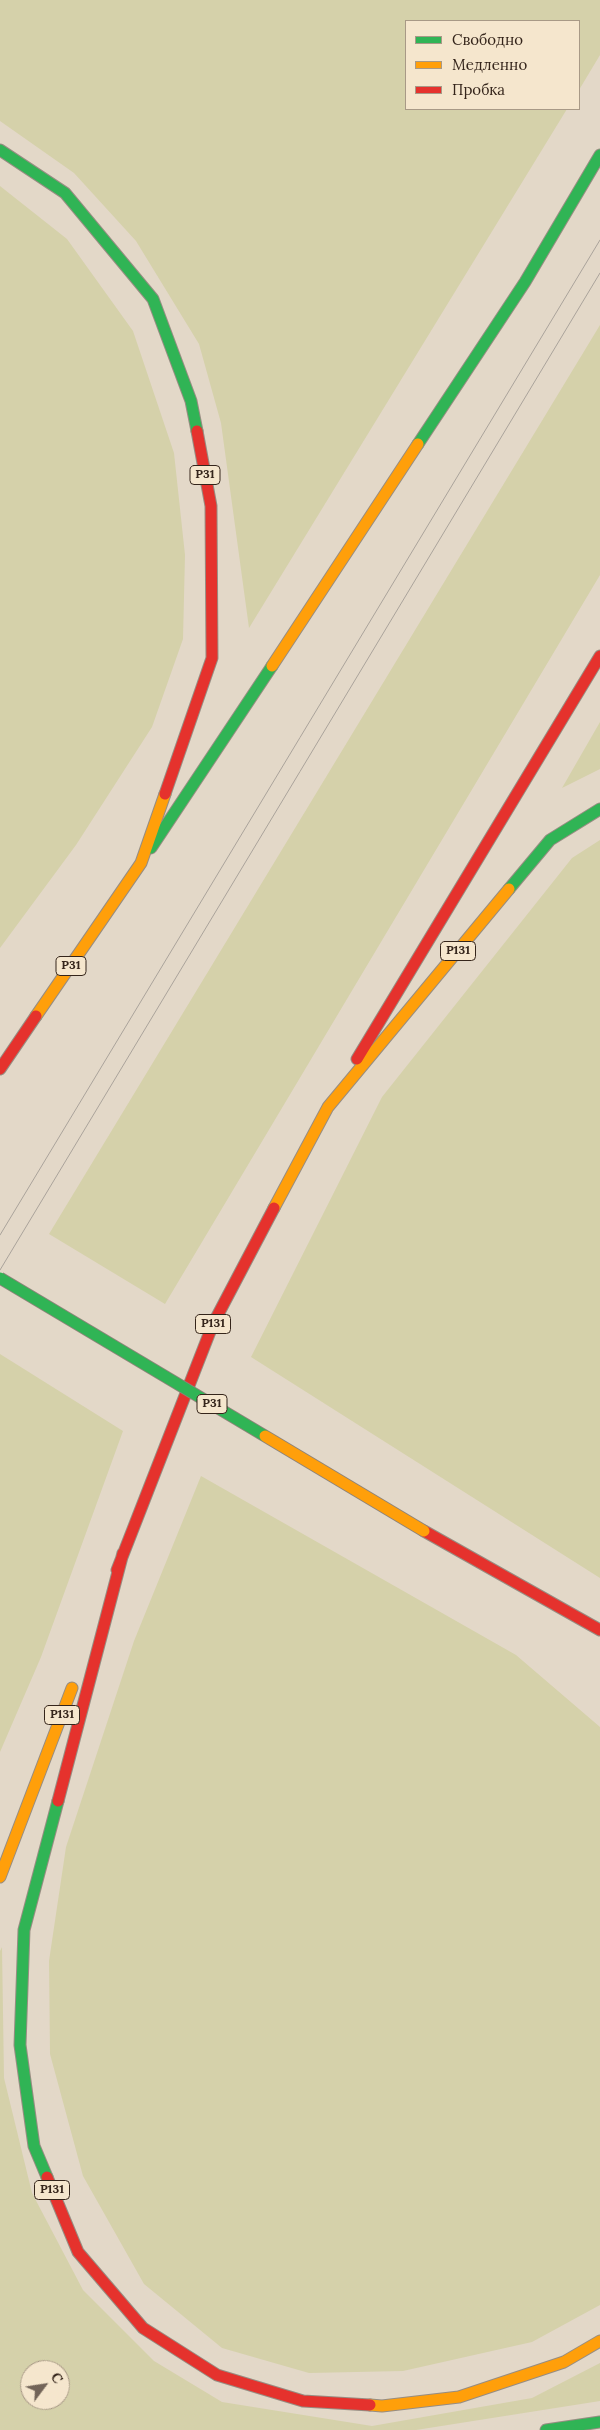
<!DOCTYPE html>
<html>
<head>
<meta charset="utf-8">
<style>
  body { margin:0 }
  #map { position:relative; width:600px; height:2430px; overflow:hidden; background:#e3d8c8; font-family:Lora,serif }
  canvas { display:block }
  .legend { position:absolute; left:405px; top:20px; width:175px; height:90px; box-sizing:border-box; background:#f5e6cd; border:1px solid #a89986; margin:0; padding:6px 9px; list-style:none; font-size:15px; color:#35251b }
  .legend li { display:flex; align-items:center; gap:10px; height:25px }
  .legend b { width:25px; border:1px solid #a89986 }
  .north { position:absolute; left:20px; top:2360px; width:50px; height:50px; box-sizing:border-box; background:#f5e6cd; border:1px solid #a89986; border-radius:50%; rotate:59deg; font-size:14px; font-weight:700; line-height:20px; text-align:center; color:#35251b }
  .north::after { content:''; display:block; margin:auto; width:18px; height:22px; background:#726458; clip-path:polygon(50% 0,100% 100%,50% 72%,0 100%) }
</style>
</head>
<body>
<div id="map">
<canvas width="600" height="2430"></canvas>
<ul class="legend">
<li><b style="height:6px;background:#30b455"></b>Свободно</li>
<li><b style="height:6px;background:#ff9f0a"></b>Медленно</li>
<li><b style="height:6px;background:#e5322d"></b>Пробка</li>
</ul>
<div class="north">С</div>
</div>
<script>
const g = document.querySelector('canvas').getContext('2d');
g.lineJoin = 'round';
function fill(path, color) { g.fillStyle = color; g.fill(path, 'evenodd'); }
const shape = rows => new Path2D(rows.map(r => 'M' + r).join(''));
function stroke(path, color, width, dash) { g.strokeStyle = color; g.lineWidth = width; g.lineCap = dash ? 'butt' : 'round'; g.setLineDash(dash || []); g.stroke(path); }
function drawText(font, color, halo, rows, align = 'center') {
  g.font = font + ' Lora,serif'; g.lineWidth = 4; g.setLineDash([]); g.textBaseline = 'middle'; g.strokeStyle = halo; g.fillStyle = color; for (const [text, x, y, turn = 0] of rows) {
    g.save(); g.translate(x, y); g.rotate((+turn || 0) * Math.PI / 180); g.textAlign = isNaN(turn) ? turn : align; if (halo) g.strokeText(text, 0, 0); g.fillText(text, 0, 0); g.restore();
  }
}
const green = shape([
  [0,0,600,0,600,55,579,90,579,21,406,21,406,109,567,109,249,628,221,423,199,344,136,241,74,173,0,121],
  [0,186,67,239,133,331,174,453,185,555,183,639,152,727,76,845,0,948],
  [600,325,600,575,165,1304,49,1234],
  [600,722,600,769,562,788],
  [600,840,600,1578,251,1357,382,1097,572,858],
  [0,1354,123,1431,41,1657,0,1752],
  [201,1476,516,1655,600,1727,600,2305,532,2342,403,2371,309,2373,222,2348,144,2284,83,2176,50,2054,49,1961,66,1847,134,1641],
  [2,1947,4,2078,32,2193,83,2290,154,2361,222,2402,372,2426,532,2398,600,2363,600,2401,416,2430,0,2430,0,1951],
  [30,2370,60,2370,60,2400,30,2400]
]);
const fast = shape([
  [0,150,65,193,153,299,191,401,197,431],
  [418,444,525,282,600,155],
  [151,848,272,666],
  [509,889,550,840,600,809],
  [47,2177,34,2146,20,2045,24,1930,58,1801],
  [546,2430,600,2422]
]);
const slow = shape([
  [272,666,418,444],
  [36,1016,141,863,165,794],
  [274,1208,328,1107,509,889],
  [0,1877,72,1688],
  [370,2405,382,2406,459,2397,564,2362,600,2341]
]);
const jam = shape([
  [165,794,212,658,211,506,197,431],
  [357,1059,600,656],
  [0,1069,36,1016],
  [424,1531,600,1630],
  [117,1570,213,1324,274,1208],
  [58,1801,123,1553],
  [47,2177,78,2252,143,2328,217,2375,303,2401,370,2405]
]);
const tram = shape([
  [0,1235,600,240],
  [0,1270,600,273]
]);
const fastBridge = shape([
  [0,1278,265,1436]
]);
const slowBridge = shape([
  [265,1436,424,1531]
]);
const shields = [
  [205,475,30],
  [458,951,35],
  [71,966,30],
  [213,1324,35],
  [212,1404,30],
  [62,1715,35],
  [52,2190,35]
];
const shieldNames = [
  ["Р31",205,475],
  ["Р131",458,951],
  ["Р31",71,966],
  ["Р131",213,1324],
  ["Р31",212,1404],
  ["Р131",62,1715],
  ["Р131",52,2190]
];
fill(green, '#d5d1aa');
stroke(fast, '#978d82', 13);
stroke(slow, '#978d82', 13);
stroke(jam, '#978d82', 13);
stroke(fast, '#30b455', 11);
stroke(slow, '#ff9f0a', 11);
stroke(jam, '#e5322d', 11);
stroke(tram, '#aaa39b', 1);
stroke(fastBridge, '#8d8379', 13, []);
stroke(slowBridge, '#8d8379', 13, []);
stroke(fastBridge, '#30b455', 11);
stroke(slowBridge, '#ff9f0a', 11);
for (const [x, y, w] of shields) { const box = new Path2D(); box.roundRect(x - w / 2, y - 9.5, w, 19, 4); g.fillStyle = '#f5e6cd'; g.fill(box); stroke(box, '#35251b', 1); }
drawText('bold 12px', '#35251b', null, shieldNames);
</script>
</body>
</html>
